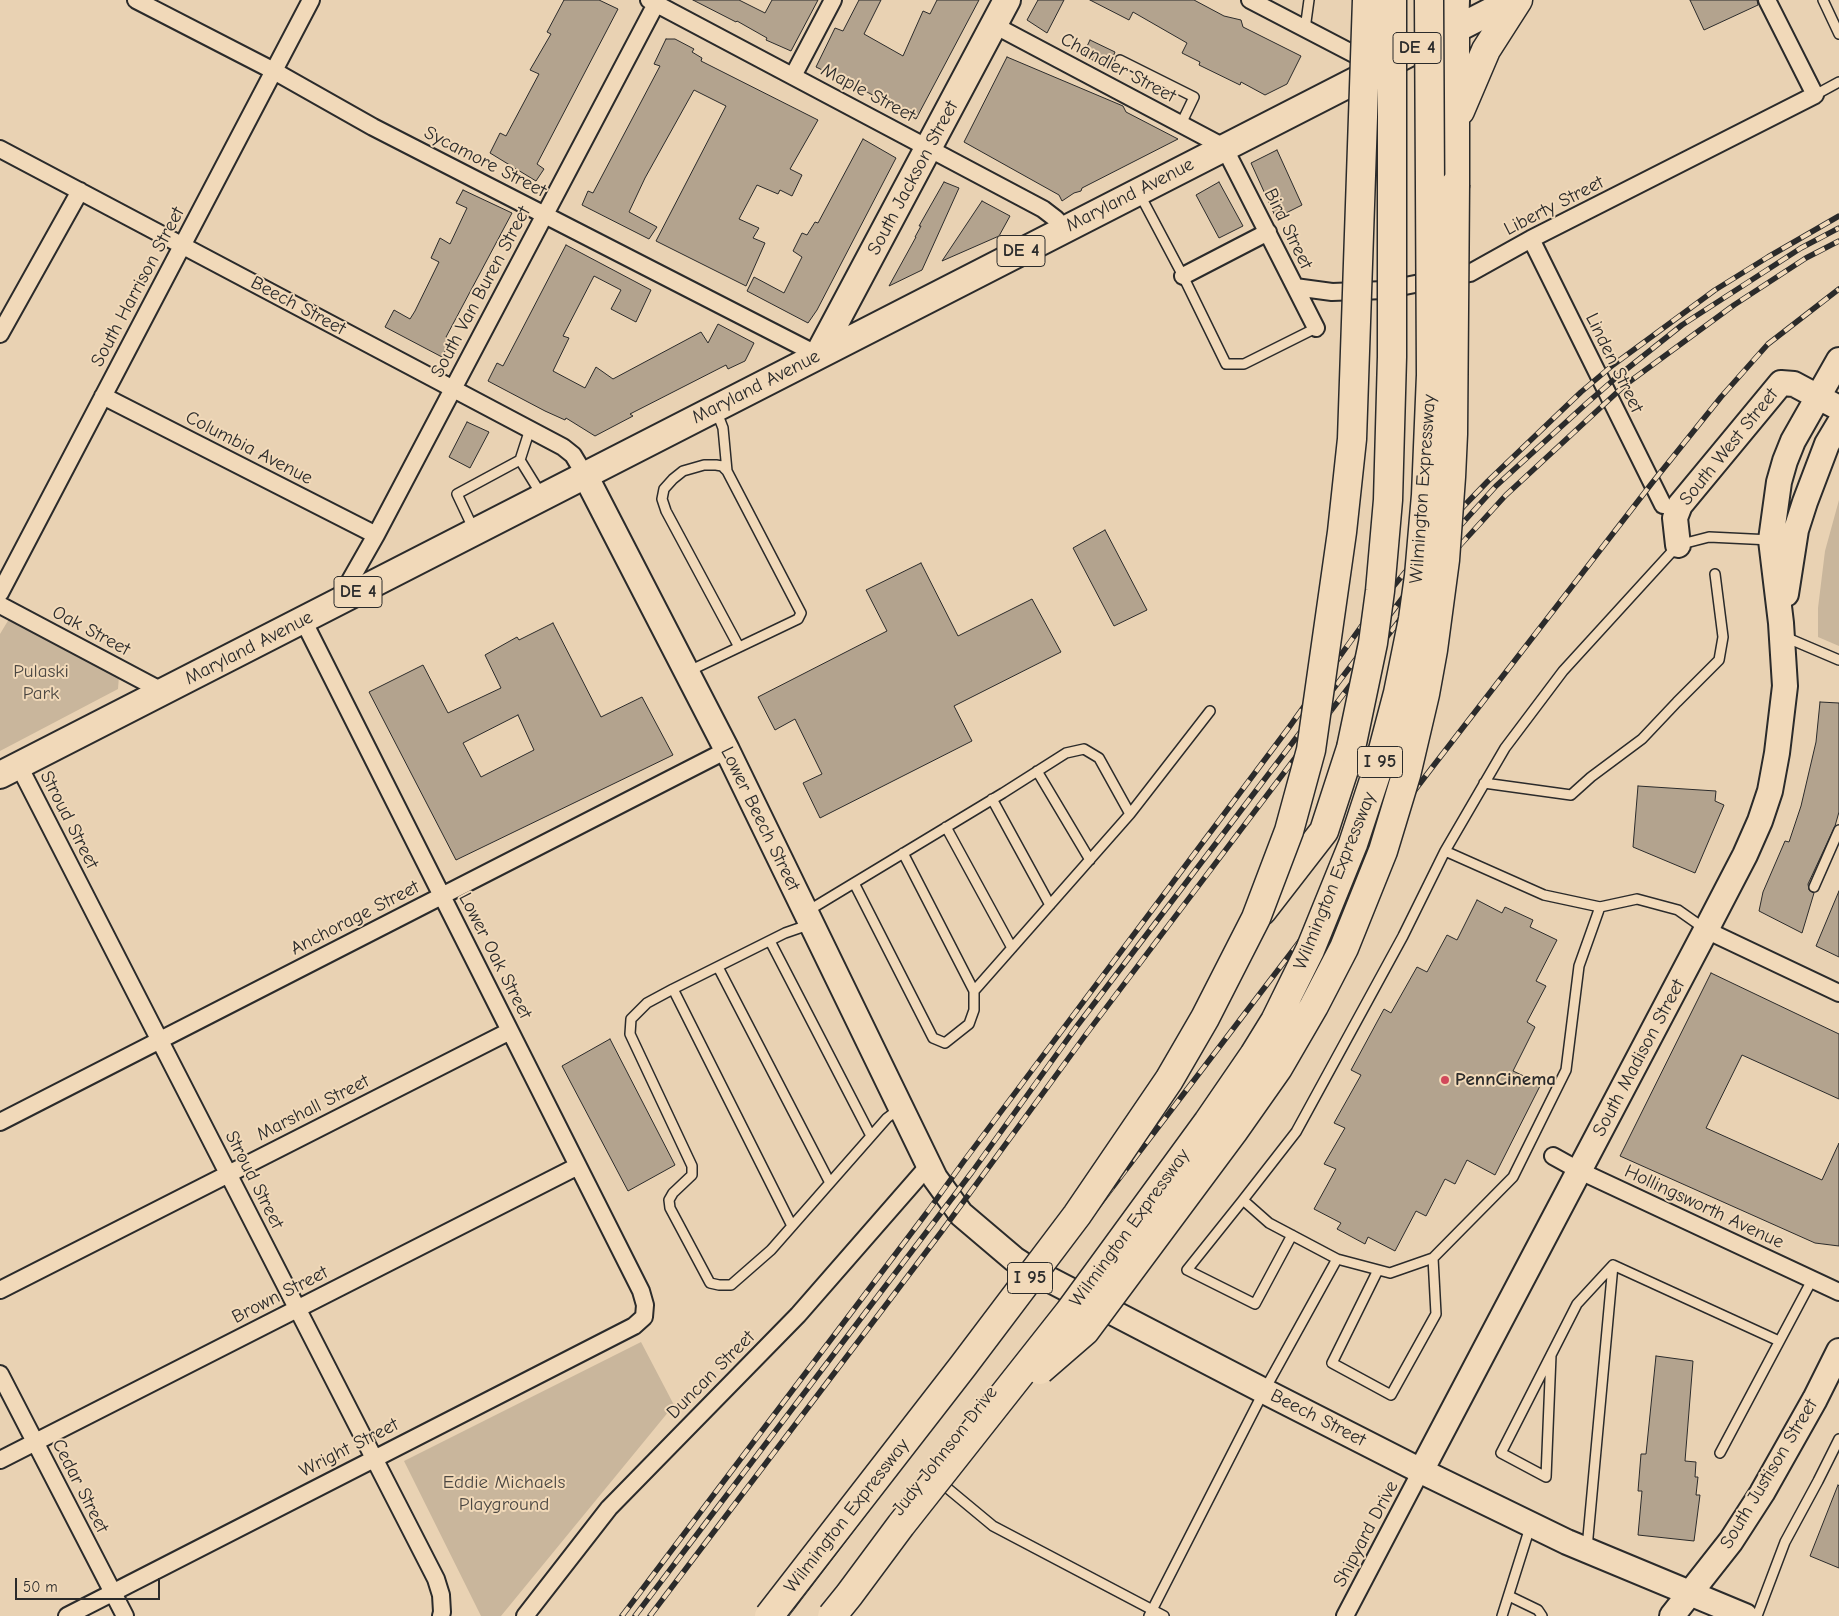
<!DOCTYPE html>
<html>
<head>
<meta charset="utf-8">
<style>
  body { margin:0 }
  #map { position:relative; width:1839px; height:1616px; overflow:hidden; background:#e9d2b3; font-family:"Comic Neue",sans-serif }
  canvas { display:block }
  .scale { position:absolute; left:15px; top:1578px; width:145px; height:22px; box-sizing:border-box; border:2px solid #2b2b2b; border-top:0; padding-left:6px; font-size:15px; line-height:18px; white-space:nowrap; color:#2b2b2b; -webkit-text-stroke:4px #f1d9b9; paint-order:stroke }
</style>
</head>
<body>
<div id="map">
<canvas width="1839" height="1616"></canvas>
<div class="scale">50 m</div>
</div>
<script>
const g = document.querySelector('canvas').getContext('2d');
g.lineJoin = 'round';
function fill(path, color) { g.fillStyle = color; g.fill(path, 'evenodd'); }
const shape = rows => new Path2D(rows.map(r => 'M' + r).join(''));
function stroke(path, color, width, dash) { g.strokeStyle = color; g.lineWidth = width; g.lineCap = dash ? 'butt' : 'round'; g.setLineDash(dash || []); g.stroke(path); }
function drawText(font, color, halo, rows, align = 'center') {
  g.font = font + ' "Comic Neue",sans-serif'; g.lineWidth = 4; g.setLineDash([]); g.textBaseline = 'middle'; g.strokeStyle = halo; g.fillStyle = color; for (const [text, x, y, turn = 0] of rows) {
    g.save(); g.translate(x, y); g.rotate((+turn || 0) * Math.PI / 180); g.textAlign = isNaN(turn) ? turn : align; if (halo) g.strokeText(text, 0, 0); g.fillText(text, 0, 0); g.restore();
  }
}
const green = shape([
  [1839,500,1839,646,1818,637,1818,608,1825,551],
  [9,619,119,676,118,689,0,751,0,634],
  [641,1342,674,1405,501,1616,481,1616,404,1461]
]);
const building = shape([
  [564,0,599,0,618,9,537,164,544,169,536,181,490,153,500,133,506,136,539,74,530,70,551,34,547,32,564,0],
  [693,0,739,0,765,13,772,0,818,0,791,51,766,40,767,38,737,21,736,22,693,0],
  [859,0,881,0,864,34,903,56,923,11,930,14,937,0,979,0,916,119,858,87,816,67,835,28,843,31,859,0],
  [1038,0,1064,0,1047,33,1027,20,1038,0],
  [1090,0,1194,0,1224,16,1241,20,1243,27,1301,56,1287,84,1265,95,1241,82,1240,85,1199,65,1200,62,1182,53,1187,43,1133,12,1129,20,1090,0],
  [1690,0,1757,0,1758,5,1704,30,1690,0],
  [666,39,675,39,694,49,692,52,702,58,701,61,818,120,790,169,802,175,792,196,780,190,778,194,757,185,739,219,759,228,753,238,765,243,746,286,656,241,726,106,694,90,645,178,629,212,657,227,649,239,582,205,588,191,593,193,660,66,654,64,666,39],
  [1090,40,1115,52,1108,68,1083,55,1090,40],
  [1007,57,1123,106,1126,112,1178,139,1082,188,1081,191,1074,193,1062,201,1059,195,964,142,1007,57],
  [863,139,896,158,817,310,808,323,747,291,754,277,784,293,802,257,793,251,802,233,807,235,815,222,818,223,863,139],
  [1277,150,1302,205,1276,218,1251,163,1277,150],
  [944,182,959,188,922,270,889,286,916,237,915,237,921,226,919,226,944,182],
  [1219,182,1243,226,1219,238,1196,195,1219,182],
  [463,190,512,213,446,337,451,340,442,357,385,327,394,310,410,319,415,311,439,262,431,258,440,238,450,244,467,208,456,203,463,190],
  [982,201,1010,216,999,236,942,261,982,201],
  [566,245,651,290,636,322,611,309,621,290,594,276,563,336,569,338,553,371,585,388,596,367,613,379,701,332,708,343,718,324,754,343,745,361,728,369,726,365,630,414,633,416,595,436,566,418,565,420,545,411,488,381,497,363,503,366,566,245],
  [467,422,489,432,470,468,449,457,467,422],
  [1105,530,1147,610,1114,626,1073,548,1105,530],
  [921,563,958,636,1032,599,1061,652,954,706,972,741,820,818,803,783,822,774,795,719,775,730,758,697,887,631,866,590,921,563],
  [553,623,601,717,642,697,673,755,456,860,369,692,423,665,448,713,501,688,485,655,517,637,519,640,553,623],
  [518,715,534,750,481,777,463,743,518,715],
  [1820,702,1839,703,1839,812,1835,826,1808,884,1809,890,1814,893,1802,933,1759,911,1763,892,1785,841,1789,842,1801,806,1816,742,1820,702],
  [1638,786,1716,791,1715,801,1724,805,1695,873,1633,847,1638,786],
  [1839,891,1839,957,1816,946,1839,891],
  [1477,900,1502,913,1505,907,1533,920,1530,927,1557,940,1536,981,1546,986,1527,1022,1535,1027,1513,1071,1541,1084,1495,1175,1467,1160,1455,1184,1445,1179,1426,1216,1416,1211,1395,1251,1368,1237,1365,1244,1337,1229,1341,1223,1314,1209,1336,1169,1324,1164,1345,1128,1334,1123,1361,1075,1351,1070,1384,1009,1391,1013,1417,967,1427,972,1447,935,1457,940,1477,900],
  [1711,973,1839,1034,1839,1099,1742,1055,1706,1128,1822,1180,1839,1143,1839,1246,1815,1243,1620,1156,1711,973],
  [610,1039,675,1165,628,1191,562,1066,610,1039],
  [1656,1356,1693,1361,1685,1461,1696,1462,1695,1477,1698,1477,1696,1495,1700,1495,1694,1541,1638,1535,1642,1491,1638,1491,1641,1454,1646,1454,1656,1356],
  [1838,1485,1839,1486,1839,1568,1810,1556,1838,1485]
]);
const lane = shape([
  [1823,0,1839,34],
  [1305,29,1309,0],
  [1120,60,1194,97,1181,124],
  [1815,95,1839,82],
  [1139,193,1183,276,1226,364,1244,364,1316,328],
  [716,410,723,428,727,471],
  [520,460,530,429],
  [474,530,457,494,520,460,541,494],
  [1785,637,1839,660],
  [687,672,798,619,801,613,727,471,722,466,716,465,704,465,683,471,673,479,664,489,662,499,666,511,739,647],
  [1037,771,1090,860],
  [1484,783,1571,795,1591,777,1642,739,1677,702,1719,660,1723,637,1715,574],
  [992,799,1050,905],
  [1130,814,1210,711],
  [946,827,1012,948],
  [1445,851,1544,895,1600,907],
  [903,853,974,991],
  [1814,887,1839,830],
  [806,912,854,883,1003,793,1066,753,1084,749,1099,758,1130,814,974,991,974,1010,969,1024,945,1043,933,1038,854,883],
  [811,924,785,933,673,989,647,1003,631,1019,630,1034,692,1166,692,1175,673,1193,669,1200,670,1208,710,1283,719,1285,731,1285,771,1250,887,1118,899,1109],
  [770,941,871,1136],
  [718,967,830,1183],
  [673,989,792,1226],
  [1243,1200,1187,1270,1255,1304,1292,1235],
  [1337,1259,1390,1273,1433,1258,1513,1177,1566,1070,1579,966,1600,907,1637,899,1678,910,1705,929],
  [1378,1270,1332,1363,1391,1395,1436,1314,1433,1258],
  [1551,1355,1546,1477,1501,1453,1551,1355,1577,1304,1613,1265,1779,1341],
  [1720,1453,1812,1280],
  [940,1482,993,1526,1164,1616],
  [1587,1548,1613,1265],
  [1509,1596,1538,1610,1542,1616],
  [1149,1616,1264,1391,1337,1259,1269,1223,1243,1200,1296,1132,1403,936,1445,851,1505,748,1563,671,1678,545,1709,537,1771,540],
  [1502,1616,1531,1524],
  [1757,1616,1785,1542,1818,1481,1839,1439]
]);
const street = shape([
  [136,0,274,71,373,127,818,355],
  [649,0,1043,209,1056,219,1064,229],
  [1250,0,1371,63],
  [994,25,1224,147,1316,328],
  [793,76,833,0],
  [0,149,563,447,573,455,585,475],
  [1531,239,1663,505],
  [1183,276,1268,232],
  [1295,287,1332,292,1385,290,1470,273,1531,239,1815,95,1767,0],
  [0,334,80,191],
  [103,396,376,535],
  [0,593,311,0],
  [339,600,376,535,658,0],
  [0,605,164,692],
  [19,766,436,1579,441,1595,442,1612,441,1616],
  [1706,930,1839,993],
  [0,1122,727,750],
  [1553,1156,1580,1171,1839,1292],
  [0,1290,510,1031],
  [0,1374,125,1616],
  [0,1460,578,1166],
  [67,1616,634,1326,644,1317,645,1305,641,1291,303,620],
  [525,1616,609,1508,798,1315,929,1165],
  [1345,1616,1421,1471]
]);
const secondary = shape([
  [585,475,727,750,935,1178,961,1214,1014,1259,1031,1270,1264,1391,1421,1471,1567,1542,1745,1616],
  [1678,545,1675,518,1680,505,1781,383,1794,384,1839,408],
  [1786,594,1796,530,1805,502,1827,444,1839,424],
  [1421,1471,1706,930,1745,855,1760,821,1770,791,1777,753,1785,686,1781,623,1771,540,1779,482,1785,461,1793,441,1839,360],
  [1672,1616,1731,1541,1762,1493,1815,1399,1839,1351]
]);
const primary = shape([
  [1455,29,1456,0],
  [818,355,1007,0],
  [0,775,1513,0]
]);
const highway = shape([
  [1455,29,1455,185],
  [1460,111,1486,50,1518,0],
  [1262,911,1324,831,1351,748]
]);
const rail = shape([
  [622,1616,928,1211,964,1161,1290,726,1368,617,1436,535,1488,481,1581,392,1613,365,1715,290,1768,257,1839,216],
  [635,1616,972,1172,1077,1026,1442,546,1496,486,1587,403,1618,376,1682,325,1801,248,1839,228],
  [650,1616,942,1231,1087,1033,1392,630,1452,554,1506,495,1625,385,1734,305,1806,258,1839,241],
  [786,1616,1434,765,1652,483,1721,397,1768,344,1839,289]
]);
const highwayBridge = shape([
  [1351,748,1373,643,1380,591,1388,500,1392,357,1392,0],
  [1040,1370,1085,1331,1233,1132,1278,1068,1314,1006,1344,948,1383,851,1406,775,1425,694,1433,650,1445,560,1451,477,1453,434,1455,185],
  [769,1616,963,1366,1077,1215,1169,1080,1205,1018,1256,918,1289,831,1311,750,1342,532,1352,439,1367,0],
  [832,1616,849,1595,901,1525,1070,1311,1208,1122,1254,1055,1275,1021,1310,950,1353,844,1379,765,1398,693,1413,619,1419,576,1426,495,1431,375,1429,0]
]);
const markers = [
  [1445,1080,5,"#d1495b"]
];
const shields = [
  [1417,48,48],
  [1021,251,48],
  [358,592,48],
  [1380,762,45],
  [1030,1278,45]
];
const shieldNames = [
  ["DE 4",1417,48],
  ["DE 4",1021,251],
  ["DE 4",358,592],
  ["I 95",1380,762],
  ["I 95",1030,1278]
];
const streetNames = [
  ["Chandler Street",1118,68,28],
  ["Maple Street",868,93,28],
  ["Sycamore Street",485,162,27],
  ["South Jackson Street",913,178,-62],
  ["Maryland Avenue",1130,195,-27],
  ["Liberty Street",1554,206,-27],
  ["Bird Street",1288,229,64],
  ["South Harrison Street",138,287,-62],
  ["South Van Buren Street",481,292,-62],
  ["Beech Street",298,306,28],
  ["Linden Street",1614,363,64],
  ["Maryland Avenue",756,387,-27],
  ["South West Street",1729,447,-51],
  ["Columbia Avenue",249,448,27],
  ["Wilmington Expressway",1423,489,-86],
  ["Oak Street",91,631,28],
  ["Maryland Avenue",249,648,-27],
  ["Lower Beech Street",760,819,64],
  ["Stroud Street",69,820,63],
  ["Wilmington Expressway",1335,881,-68],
  ["Anchorage Street",355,918,-27],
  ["Lower Oak Street",495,956,63],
  ["South Madison Street",1639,1058,-62],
  ["Marshall Street",313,1108,-27],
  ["Stroud Street",254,1180,63],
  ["Hollingsworth Avenue",1704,1207,25],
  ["Wilmington Expressway",1130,1228,-54],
  ["Brown Street",280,1295,-27],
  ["Duncan Street",711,1375,-45],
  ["Beech Street",1318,1418,27],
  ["Wright Street",349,1448,-27],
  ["Judy Johnson Drive",945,1451,-52],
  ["South Justison Street",1769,1474,-59],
  ["Cedar Street",80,1486,63],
  ["Wilmington Expressway",847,1516,-52],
  ["Shipyard Drive",1366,1534,-62]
];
const parkNames = [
  ["Pulaski",41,672],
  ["Park",41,694],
  ["Eddie Michaels",504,1483],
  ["Playground",504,1505]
];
const poiNames = [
  ["PennCinema",1455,1080]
];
fill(green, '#c9b69c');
fill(building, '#b3a38e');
stroke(building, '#2b2b2b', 1);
stroke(lane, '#2b2b2b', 12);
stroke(street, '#2b2b2b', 20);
stroke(secondary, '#2b2b2b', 28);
stroke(primary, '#2b2b2b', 30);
stroke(highway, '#2b2b2b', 31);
stroke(lane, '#f1d9b9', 9);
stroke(street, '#f1d9b9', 16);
stroke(secondary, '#f1d9b9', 24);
stroke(primary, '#f1d9b9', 26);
stroke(highway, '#f1d9b9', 28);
stroke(rail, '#2b2b2b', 5.5);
stroke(rail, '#f1d9b9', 4, [11]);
stroke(highwayBridge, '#2b2b2b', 31, []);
stroke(highwayBridge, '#f1d9b9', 28);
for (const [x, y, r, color] of markers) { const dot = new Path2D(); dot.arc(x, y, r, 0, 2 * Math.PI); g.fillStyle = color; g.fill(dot); stroke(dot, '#f1d9b9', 2); }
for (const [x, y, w] of shields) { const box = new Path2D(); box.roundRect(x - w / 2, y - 15.5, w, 31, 4); g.fillStyle = '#f1d9b9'; g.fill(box); stroke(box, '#2b2b2b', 1); }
drawText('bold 18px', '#2b2b2b', null, shieldNames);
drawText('19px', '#2b2b2b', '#f1d9b9', streetNames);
drawText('19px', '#4b4742', '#f1d9b9', parkNames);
drawText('bold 19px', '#2b2b2b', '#f1d9b9', poiNames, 'left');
</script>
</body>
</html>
